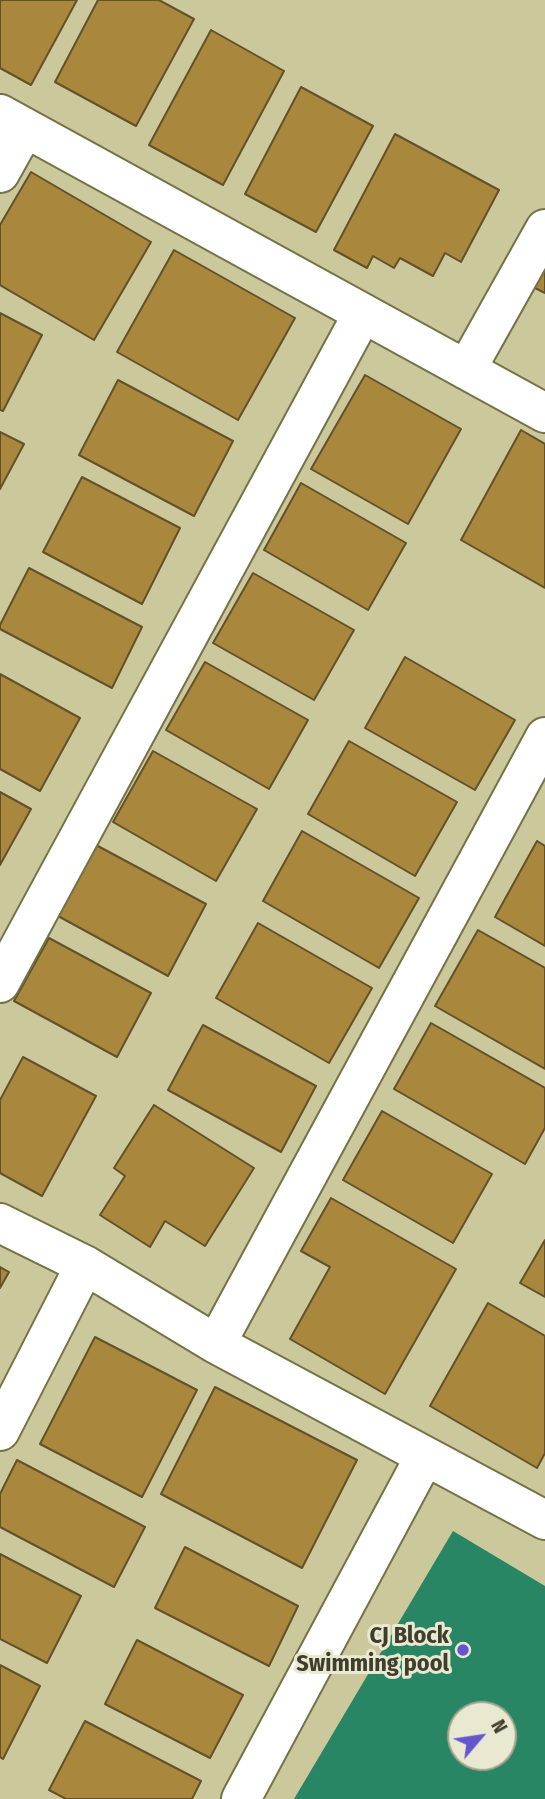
<!DOCTYPE html>
<html>
<head>
<meta charset="utf-8">
<style>
  body { margin:0 }
  #map { position:relative; width:545px; height:1799px; overflow:hidden; background:#cbc89b; font-family:"Fira Sans Condensed",sans-serif }
  canvas { display:block }
  .north { position:absolute; left:447px; top:1701px; width:70px; height:70px; box-sizing:border-box; background:#e9e8d1; border:2px solid #a5a48f; border-radius:50%; rotate:61deg; font-size:19px; font-weight:700; line-height:28px; text-align:center; color:#3f3d2b }
  .north::after { content:''; display:block; margin:auto; width:24px; height:32px; background:#6555ce; clip-path:polygon(50% 0,100% 100%,50% 72%,0 100%) }
</style>
</head>
<body>
<div id="map">
<canvas width="545" height="1799"></canvas>
<div class="north">N</div>
</div>
<script>
const g = document.querySelector('canvas').getContext('2d');
g.lineJoin = 'round';
function fill(path, color) { g.fillStyle = color; g.fill(path, 'evenodd'); }
const shape = rows => new Path2D(rows.map(r => 'M' + r).join(''));
function stroke(path, color, width, dash) { g.strokeStyle = color; g.lineWidth = width; g.lineCap = dash ? 'butt' : 'round'; g.setLineDash(dash || []); g.stroke(path); }
function drawText(font, color, halo, rows, align = 'center') {
  g.font = font + ' "Fira Sans Condensed",sans-serif'; g.lineWidth = 6; g.setLineDash([]); g.textBaseline = 'middle'; g.strokeStyle = halo; g.fillStyle = color; for (const [text, x, y, turn = 0] of rows) {
    g.save(); g.translate(x, y); g.rotate((+turn || 0) * Math.PI / 180); g.textAlign = isNaN(turn) ? turn : align; if (halo) g.strokeText(text, 0, 0); g.fillText(text, 0, 0); g.restore();
  }
}
const water = shape([
  [453,1531,545,1586,545,1799,294,1799],
  [461,1715,503,1715,503,1757,461,1757]
]);
const building = shape([
  [0,0,77,0,31,85,0,68,0,0],
  [98,0,159,0,194,19,136,126,55,82,98,0],
  [211,30,284,71,223,185,149,145,211,30],
  [301,87,373,126,316,232,245,194,301,87],
  [395,134,499,190,461,262,445,253,433,276,400,258,394,268,373,256,367,268,334,250,395,134],
  [31,172,151,242,94,340,0,285,0,225,31,172],
  [174,250,295,318,238,420,117,352,174,250],
  [545,250,545,293,527,284,545,250],
  [0,313,42,335,3,411,0,410,0,313],
  [365,375,461,429,408,524,311,469,365,375],
  [118,380,233,441,194,516,79,455,118,380],
  [521,430,545,444,545,588,461,540,521,430],
  [0,432,24,444,0,489,0,432],
  [82,477,180,528,142,604,43,552,82,477],
  [301,483,406,543,368,610,264,550,301,483],
  [29,568,142,627,112,688,0,629,0,625,29,568],
  [253,573,354,630,314,700,213,643,253,573],
  [405,657,515,720,475,790,365,728,405,657],
  [205,662,308,720,269,789,166,730,205,662],
  [0,674,80,718,40,791,0,769,0,674],
  [349,741,457,802,415,876,308,814,349,741],
  [153,751,257,809,216,881,113,822,153,751],
  [0,792,31,809,0,865,0,792],
  [302,831,419,898,379,968,263,901,302,831],
  [537,841,545,846,545,946,495,917,537,841],
  [96,845,206,904,168,976,58,916,96,845],
  [258,923,372,988,329,1063,216,998,258,923],
  [478,930,545,968,545,1069,435,1006,478,930],
  [49,938,151,993,117,1057,14,1001,49,938],
  [431,1023,545,1088,545,1128,525,1164,394,1089,431,1023],
  [203,1025,316,1086,281,1152,168,1090,203,1025],
  [23,1057,96,1096,42,1196,0,1173,0,1100,23,1057],
  [154,1105,254,1168,205,1246,165,1221,150,1247,100,1215,125,1176,114,1168,154,1105],
  [382,1111,492,1174,453,1243,343,1180,382,1111],
  [331,1198,456,1269,385,1394,290,1339,330,1267,301,1251,331,1198],
  [545,1240,545,1297,520,1283,545,1240],
  [0,1267,9,1272,0,1288,0,1267],
  [488,1303,545,1336,545,1453,537,1468,430,1406,488,1303],
  [95,1337,197,1390,142,1497,40,1444,95,1337],
  [215,1387,357,1460,302,1568,161,1494,215,1387],
  [17,1460,145,1527,114,1587,0,1527,0,1494,17,1460],
  [185,1547,298,1606,269,1666,155,1608,185,1547],
  [0,1554,81,1596,47,1663,0,1639,0,1554],
  [137,1640,243,1695,210,1758,105,1704,137,1640],
  [0,1665,40,1686,3,1759,0,1757,0,1665],
  [85,1721,201,1781,192,1799,66,1799,49,1790,85,1721]
]);
const street = shape([
  [0,114,545,413],
  [0,173,25,128],
  [466,370,545,229],
  [0,983,363,313],
  [0,1223,85,1265,216,1344,545,1520],
  [216,1344,545,737],
  [0,1431,85,1265],
  [241,1799,425,1456]
]);
const markers = [
  [463,1650,7,"#6555ce"]
];
const poiNames = [
  ["CJ Block",449,1636],
  ["Swimming pool",449,1664]
];
fill(water, '#288664');
fill(building, '#a9873c');
stroke(building, '#63512a', 2);
stroke(street, '#757247', 42);
stroke(street, '#fff', 38);
for (const [x, y, r, color] of markers) { const dot = new Path2D(); dot.arc(x, y, r, 0, 2 * Math.PI); g.fillStyle = color; g.fill(dot); stroke(dot, '#e9e8d1', 2.5); }
drawText('bold 24px', '#3f3d2b', '#e9e8d1', poiNames, 'right');
</script>
</body>
</html>
